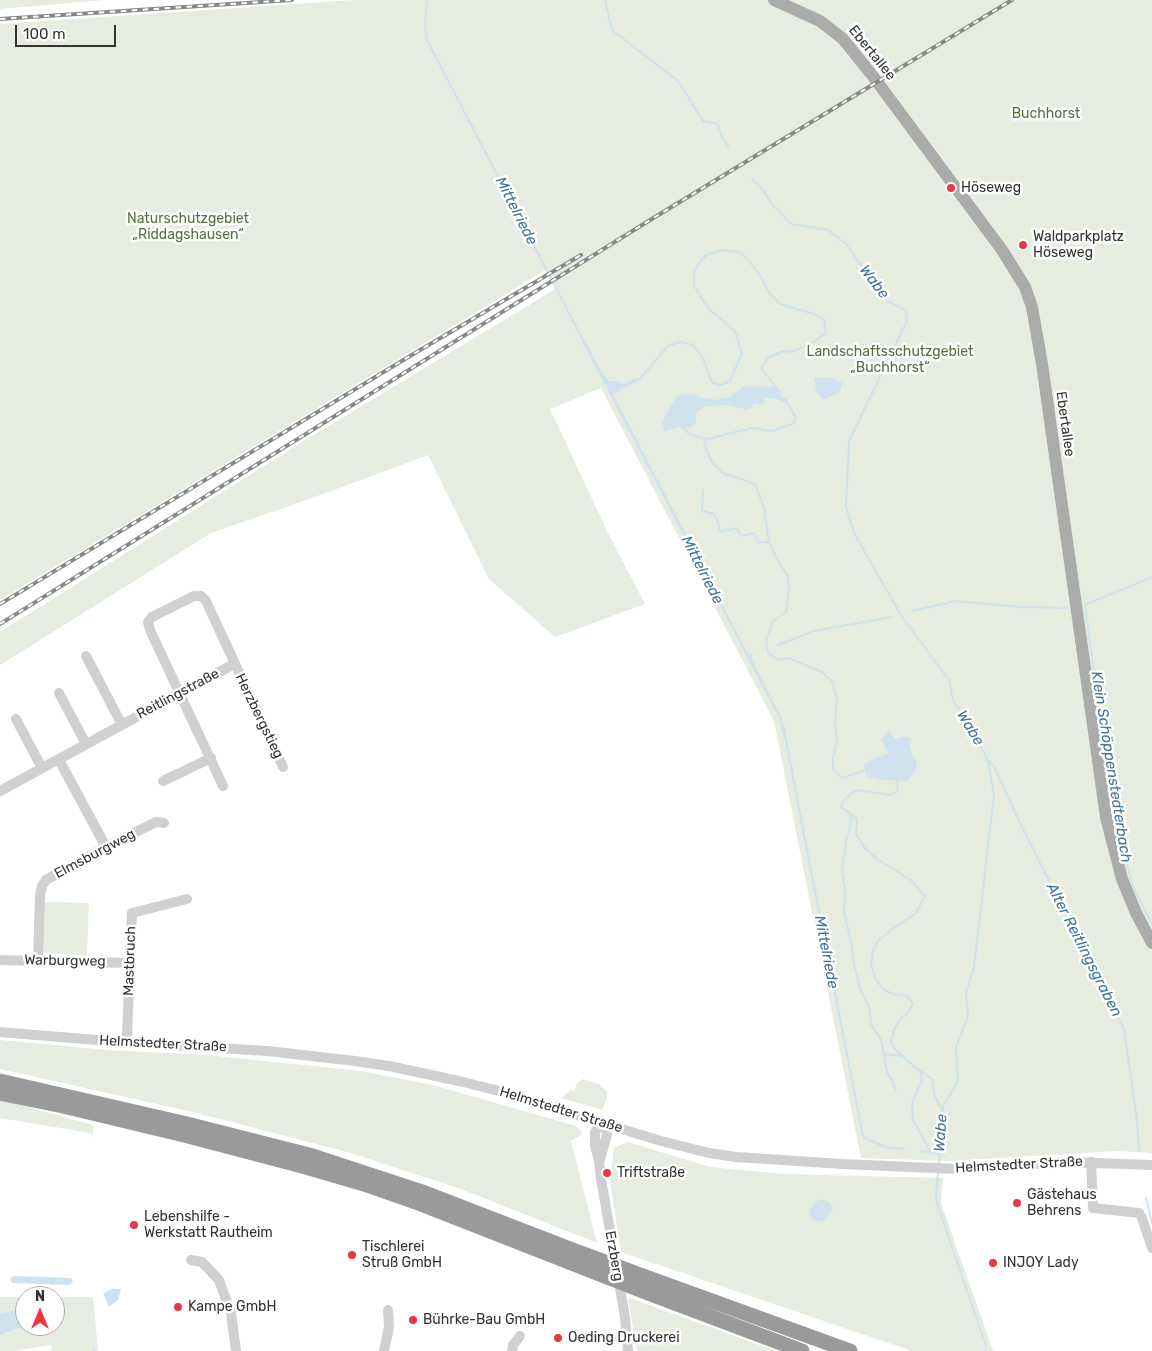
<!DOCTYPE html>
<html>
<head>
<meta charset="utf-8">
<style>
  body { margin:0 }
  #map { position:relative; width:1152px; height:1351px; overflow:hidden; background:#fff; font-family:Rubik,sans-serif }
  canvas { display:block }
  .north { position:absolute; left:15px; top:1286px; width:50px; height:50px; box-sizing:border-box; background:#fff; border:1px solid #adadad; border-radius:50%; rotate:0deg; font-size:14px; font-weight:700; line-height:20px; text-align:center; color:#333 }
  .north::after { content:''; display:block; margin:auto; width:18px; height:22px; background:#e63946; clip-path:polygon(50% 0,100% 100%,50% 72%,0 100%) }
  .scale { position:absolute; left:15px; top:25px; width:101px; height:22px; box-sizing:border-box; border:2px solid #333; border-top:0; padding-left:6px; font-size:15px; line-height:18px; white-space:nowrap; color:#333; -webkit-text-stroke:4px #fff; paint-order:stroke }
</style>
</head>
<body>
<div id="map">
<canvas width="1152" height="1351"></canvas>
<div class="north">N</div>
<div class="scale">100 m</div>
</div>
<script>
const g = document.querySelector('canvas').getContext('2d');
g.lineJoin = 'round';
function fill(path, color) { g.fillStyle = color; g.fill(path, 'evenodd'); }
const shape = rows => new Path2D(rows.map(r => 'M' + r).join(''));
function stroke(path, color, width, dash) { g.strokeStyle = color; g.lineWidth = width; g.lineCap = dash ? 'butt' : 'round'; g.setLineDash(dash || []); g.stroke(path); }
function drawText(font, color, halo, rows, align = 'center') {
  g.font = font + ' Rubik,sans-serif'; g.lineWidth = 5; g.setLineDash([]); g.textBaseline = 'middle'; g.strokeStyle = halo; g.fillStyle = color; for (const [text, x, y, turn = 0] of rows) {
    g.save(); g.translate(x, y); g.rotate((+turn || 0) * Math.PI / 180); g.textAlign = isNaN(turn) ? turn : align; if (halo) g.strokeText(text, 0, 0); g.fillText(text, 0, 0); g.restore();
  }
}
const green = shape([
  [0,0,103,0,0,9],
  [354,0,1152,0,1152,1153,1118,1151,947,1161,861,1158,774,721,601,388,550,409,608,533,645,604,555,637,489,579,428,455,312,498,211,533,0,665,0,632,304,441,557,288,547,269,0,600,0,24],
  [44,902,89,903,87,955,45,953,41,948],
  [0,1040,107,1050,207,1055,361,1071,433,1085,576,1126,582,1132,581,1135,571,1141,597,1243,461,1189,351,1153,197,1113,0,1069],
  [583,1079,599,1084,607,1092,607,1099,602,1110,561,1098,571,1090,575,1091,576,1084],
  [0,1099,93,1125,93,1137,91,1133,0,1118],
  [628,1142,710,1167,782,1174,943,1178,941,1203,993,1351,912,1351,621,1252,610,1181,614,1148],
  [0,1297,25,1297,25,1310,0,1313],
  [55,1297,93,1297,98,1351,52,1351,51,1345,13,1351,0,1351,0,1335,25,1326,55,1326,55,1318,58,1312,55,1309],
  [630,1298,776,1351,637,1351,628,1299]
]);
const water = shape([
  [586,342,601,372,609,381,616,381,623,384,635,379,637,382,624,387,620,391,613,394,748,654,752,654,753,656,751,658,781,717,785,729,816,892,814,893,783,730,779,718,583,343],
  [814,378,833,378,842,383,840,392,823,400,816,391],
  [775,386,788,404,777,399,765,398,763,405,755,403,748,410,728,405,706,406,696,413,696,423,690,428,682,427,664,431,662,421,677,396,695,394,698,397,716,400,730,397,743,387],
  [889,731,895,739,903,737,910,738,910,747,913,757,917,762,916,769,908,781,883,780,866,776,864,765,874,758,889,754,881,740],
  [821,1199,829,1202,833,1208,830,1214,823,1221,813,1220,809,1211,816,1202],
  [13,1276,71,1278,73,1282,70,1285,12,1283,10,1279],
  [112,1289,121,1289,118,1300,109,1307,103,1293],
  [18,1310,25,1310,25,1326,0,1335,0,1313]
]);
const stream = shape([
  [427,0,425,24,427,40,585,344],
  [605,0,612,30,678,81,703,121,718,124,722,138,729,147],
  [752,179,761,187,772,204,791,224,828,230,846,244,887,301,906,310,907,321,849,441,846,507,854,533,902,617,949,680,953,701,973,729,988,761,994,795,974,967,966,993,968,1016,956,1047,958,1081,943,1106,939,1165],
  [634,381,640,379,668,346,680,342,693,345,703,358,709,376,713,383,721,385,730,381,742,353,735,331,709,309,694,286,694,272,700,262,706,255,723,250,739,252,749,261,761,277,769,293,780,304,817,315,824,320,826,333,815,341,794,351,781,352,768,358,761,368,781,393],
  [682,427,690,435,707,439,752,428,773,431,794,423,795,416,785,399],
  [707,439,704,445,712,462,723,473,755,484,764,508,769,542,777,559,788,577,789,591,786,612,773,621,766,641,768,653,778,660,787,658,794,660,822,672,832,681,837,700,835,723,837,740,833,759,833,770,843,778,866,770],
  [703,490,702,511,714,514,718,522,720,532,737,528,741,536,754,533,758,542,769,542],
  [1152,577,1085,605,1096,688,1121,842,1133,887,1152,925],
  [912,611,956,601,1020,607,1067,608],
  [778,645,814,631,892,617],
  [782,726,785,738],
  [989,761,994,766,1020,823,1124,1029,1137,1120,1139,1152],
  [897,779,898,790,892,795,856,790,843,801,841,807,857,819,856,834,864,847,877,859,911,880,925,896,916,913,892,929,878,941,873,951,871,963,875,978,883,989,893,994,907,996,913,1003,908,1013,900,1019,894,1030,891,1042,895,1049,921,1073,922,1080,913,1101,912,1111,913,1120,931,1153],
  [850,813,851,825,846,841,842,872,845,888,844,912,851,941,854,964,861,991,869,1007,871,1024,881,1040,884,1054,902,1056],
  [815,890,863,1137,885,1147,904,1149],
  [884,1055,887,1072,893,1082,896,1090],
  [918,1069,932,1079,935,1097,942,1110],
  [921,1151,940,1154],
  [938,1172,936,1195,937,1203,986,1346,985,1351],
  [1146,1198,1152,1223],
  [94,1349,94,1351]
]);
const minor = shape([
  [86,656,122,725],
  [59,693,86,744],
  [16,719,42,768],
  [59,760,106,847],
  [163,781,211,758],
  [223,786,150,630,148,622,152,617,194,596,201,596,206,601,283,767],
  [0,791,234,664],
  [0,960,129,963],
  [38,960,40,896,42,886,46,880,106,847,156,822,164,823],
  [0,1032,108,1041,267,1051,355,1061,389,1066,459,1081,499,1091,661,1141,709,1153,736,1157,842,1164,957,1169,1067,1162,1152,1165],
  [127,1035,132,913,187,899],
  [604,1123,598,1127,595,1132,595,1145,599,1161,601,1179,625,1317,628,1351],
  [600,1160,607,1134,604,1123],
  [1091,1162,1093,1208,1139,1213,1142,1218,1152,1248],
  [191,1260,202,1262,219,1280,231,1313,236,1351],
  [384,1351,389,1327,388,1310],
  [512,1351,513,1345,520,1336]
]);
const major = shape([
  [774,0,820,21,843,39,872,75,1002,250,1025,287,1032,307,1042,364,1106,817,1122,879,1136,913,1152,943]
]);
const highway = shape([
  [0,1081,187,1124,309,1155,425,1193,570,1249],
  [0,1093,63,1106,184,1135,306,1167,364,1184,421,1204,569,1262],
  [643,1276,850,1351],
  [648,1293,802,1351]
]);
const rail = shape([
  [0,19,292,0],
  [0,604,415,353,581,255],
  [0,624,655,217,1012,0]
]);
const highwayBridge = shape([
  [570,1249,643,1276],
  [569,1262,648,1293]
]);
const markers = [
  [951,188,5,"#e63946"],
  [1023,245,5,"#e63946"],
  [607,1173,5,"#e63946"],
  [1017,1203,5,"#e63946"],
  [134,1225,5,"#e63946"],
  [352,1255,5,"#e63946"],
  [993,1263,5,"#e63946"],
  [178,1307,5,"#e63946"],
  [413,1320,5,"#e63946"],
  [558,1338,5,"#e63946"]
];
const streetNames = [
  ["Ebertallee",872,53,51],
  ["Ebertallee",1065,424,82],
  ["Reitlingstraße",178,694,-28],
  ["Herzbergstieg",259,716,64],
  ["Elmsburgweg",95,854,-28],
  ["Warburgweg",65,961,1],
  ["Mastbruch",130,961,-88],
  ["Helmstedter Straße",163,1044,3],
  ["Helmstedter Straße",561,1110,17],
  ["Helmstedter Straße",1019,1165,-3],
  ["Erzberg",614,1256,80]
];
const parkNames = [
  ["Buchhorst",1046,114],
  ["Naturschutzgebiet",188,219],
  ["„Riddagshausen“",188,235],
  ["Landschaftsschutzgebiet",890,352],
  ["„Buchhorst“",890,368]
];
const poiNames = [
  ["Höseweg",961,188],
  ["Waldparkplatz",1033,237],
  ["Höseweg",1033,253],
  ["Triftstraße",617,1173],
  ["Gästehaus",1027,1195],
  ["Behrens",1027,1211],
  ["Lebenshilfe -",144,1217],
  ["Werkstatt Rautheim",144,1233],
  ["Tischlerei",362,1247],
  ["Struß GmbH",362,1263],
  ["INJOY Lady",1003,1263],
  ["Kampe GmbH",188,1307],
  ["Bührke-Bau GmbH",423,1320],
  ["Oeding Druckerei",568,1338]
];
const waterNames = [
  ["Mittelriede",516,211,63],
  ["Wabe",874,282,52],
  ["Mittelriede",702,570,63],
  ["Wabe",970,728,59],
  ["Klein Schöppenstedterbach",1111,767,81],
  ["Alter Reitlingsgraben",1084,950,63],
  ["Mittelriede",826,952,79],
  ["Wabe",941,1133,-86]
];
fill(green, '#e6ecdf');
fill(water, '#cfe2ee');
stroke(stream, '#cfe2ee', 2);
stroke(minor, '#d0d0d0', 10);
stroke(major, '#ababab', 12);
stroke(highway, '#9a9a9a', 15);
stroke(rail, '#888', 4);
stroke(rail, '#fff', 2, [5.5]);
stroke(highwayBridge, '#9a9a9a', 15);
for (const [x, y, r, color] of markers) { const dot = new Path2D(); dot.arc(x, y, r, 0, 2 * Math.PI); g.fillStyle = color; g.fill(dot); stroke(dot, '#fff', 2); }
drawText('14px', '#333', '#fff', streetNames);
drawText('14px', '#56703f', '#fff', parkNames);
drawText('14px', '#333', '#fff', poiNames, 'left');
drawText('italic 15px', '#3f7597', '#fff', waterNames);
</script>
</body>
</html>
